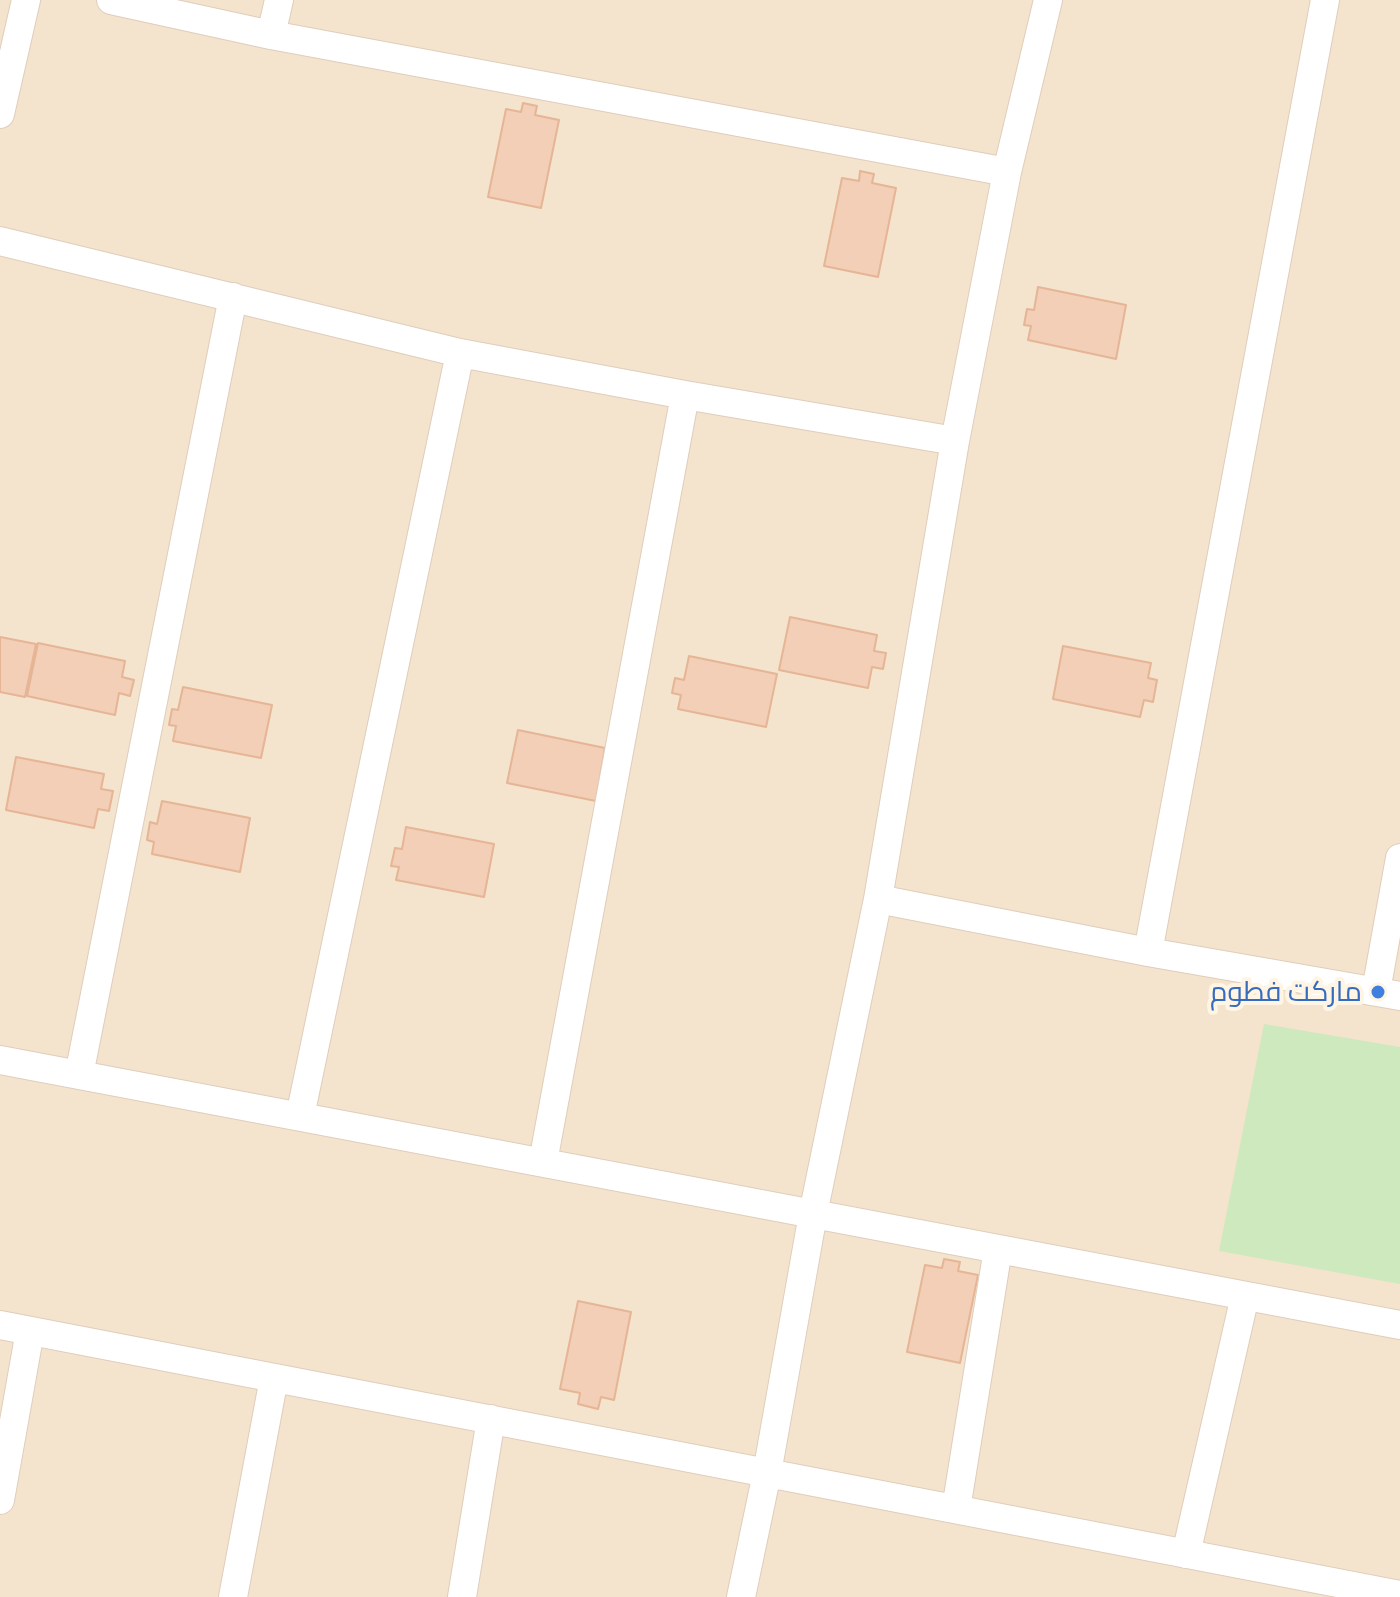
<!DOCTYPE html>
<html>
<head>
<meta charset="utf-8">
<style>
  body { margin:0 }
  canvas { display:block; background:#fcf1df }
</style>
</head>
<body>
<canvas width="1400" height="1597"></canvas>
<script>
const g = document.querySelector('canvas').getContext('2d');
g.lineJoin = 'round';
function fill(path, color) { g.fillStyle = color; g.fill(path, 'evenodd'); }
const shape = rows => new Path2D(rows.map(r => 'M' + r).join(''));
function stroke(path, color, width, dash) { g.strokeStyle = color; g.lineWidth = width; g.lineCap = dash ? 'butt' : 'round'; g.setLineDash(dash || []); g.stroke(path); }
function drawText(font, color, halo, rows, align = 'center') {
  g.font = font + ' Ubuntu,Cairo,sans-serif'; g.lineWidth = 8; g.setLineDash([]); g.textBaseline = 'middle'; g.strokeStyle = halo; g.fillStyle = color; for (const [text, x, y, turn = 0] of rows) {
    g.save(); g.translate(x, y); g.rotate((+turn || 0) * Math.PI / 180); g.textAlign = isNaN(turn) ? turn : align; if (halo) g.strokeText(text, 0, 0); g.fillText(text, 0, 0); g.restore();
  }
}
const residential = shape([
  [0,0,1400,0,1400,1597,0,1597]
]);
const green = shape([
  [1264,1024,1400,1047,1400,1284,1219,1251]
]);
const building = shape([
  [523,103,537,106,535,115,559,120,541,208,488,197,506,109,521,112,523,103],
  [860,171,874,174,872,183,896,188,878,277,824,266,842,178,859,181,860,171],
  [1038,287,1126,305,1116,359,1028,340,1031,326,1024,325,1027,309,1034,310,1038,287],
  [790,617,877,635,874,651,886,653,883,669,872,667,868,688,779,670,790,617],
  [0,637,36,644,25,697,0,692,0,637],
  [38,643,125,661,122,677,134,680,130,696,119,693,115,715,27,696,38,643],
  [1063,646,1151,663,1148,678,1157,680,1153,702,1144,700,1140,717,1053,699,1063,646],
  [689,656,777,674,766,727,678,709,681,695,672,693,675,678,684,680,689,656],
  [183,687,272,705,261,758,173,741,176,726,169,725,172,709,178,710,183,687],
  [518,730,605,748,596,801,507,783,518,730],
  [16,757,104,774,101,789,113,791,109,811,98,809,94,828,6,810,16,757],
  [162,801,250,818,240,872,152,854,154,842,147,840,150,822,157,824,162,801],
  [406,827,494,844,484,897,396,880,399,867,391,866,395,848,402,849,406,827],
  [944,1259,960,1262,958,1271,978,1275,960,1363,907,1352,925,1265,942,1268,944,1259],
  [578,1301,631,1312,614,1400,601,1397,598,1409,578,1404,580,1393,560,1389,578,1301]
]);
const street = shape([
  [111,0,271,35,1007,172],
  [271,35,279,0],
  [0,114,26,0],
  [0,241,460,353,685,395,955,441],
  [878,899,1148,952,1400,996],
  [1148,952,1325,0],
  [1376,991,1400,858],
  [0,1060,1400,1325],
  [79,1075,233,297],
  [300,1116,460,353],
  [543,1162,685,395],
  [0,1325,1400,1595],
  [0,1500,30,1331],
  [956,1509,998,1249],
  [1186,1554,1245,1296],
  [233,1597,274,1378],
  [462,1597,491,1419],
  [741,1597,767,1473,813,1214,878,899,955,441,1007,172,1048,0]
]);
const markers = [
  [1378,992,8,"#3f7fe0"]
];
const shopNames = [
  ["ماركت فطوم",1362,992]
];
fill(residential, '#f4e3cd');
fill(green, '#cfe9be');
fill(building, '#f2cfb6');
stroke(building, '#e5b596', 2);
stroke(street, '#e0cdbb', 30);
stroke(street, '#fff', 28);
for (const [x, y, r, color] of markers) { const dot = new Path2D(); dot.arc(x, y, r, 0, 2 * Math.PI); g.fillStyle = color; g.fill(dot); stroke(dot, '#fff5e5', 3); }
drawText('28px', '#366cbe', '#fff5e5', shopNames, 'right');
</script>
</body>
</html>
